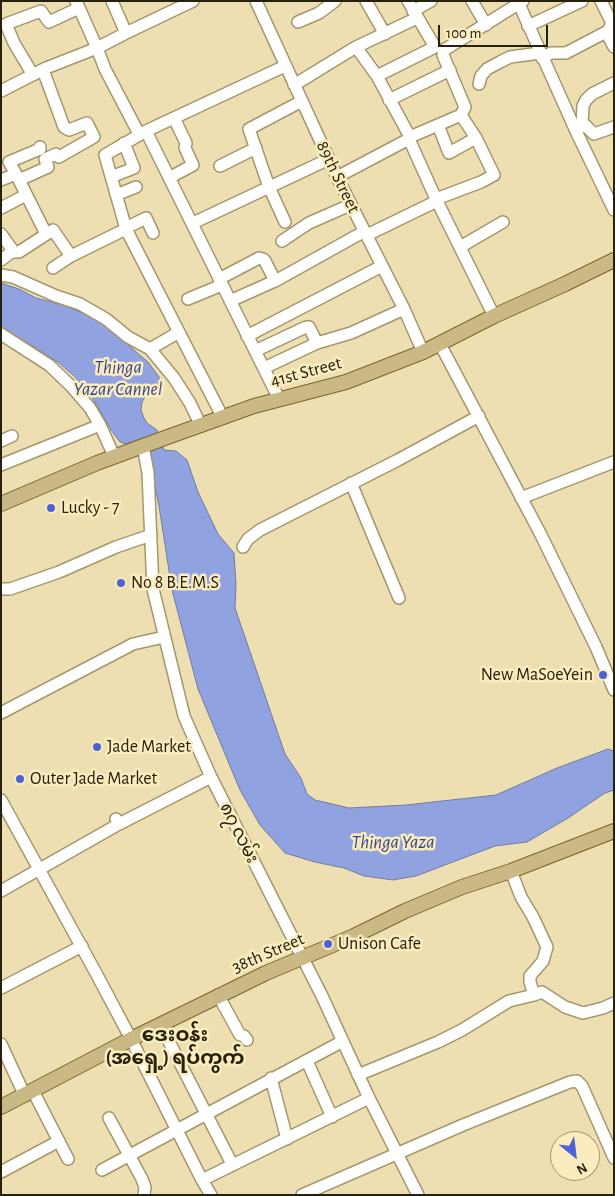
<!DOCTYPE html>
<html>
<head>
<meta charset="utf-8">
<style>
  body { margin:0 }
  #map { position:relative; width:615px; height:1196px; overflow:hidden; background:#eedfb2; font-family:"Alegreya Sans",sans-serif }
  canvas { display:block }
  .frame { position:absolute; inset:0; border:2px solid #26200f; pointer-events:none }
  .north { position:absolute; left:550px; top:1131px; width:50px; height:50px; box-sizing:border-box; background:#fbecbe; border:1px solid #a69a78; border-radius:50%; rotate:151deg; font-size:14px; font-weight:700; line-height:20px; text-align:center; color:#26200f }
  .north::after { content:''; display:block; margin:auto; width:18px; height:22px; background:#4d62d7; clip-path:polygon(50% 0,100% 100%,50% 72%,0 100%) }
  .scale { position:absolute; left:438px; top:25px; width:110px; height:22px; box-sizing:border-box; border:2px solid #26200f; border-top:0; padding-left:6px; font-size:15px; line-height:18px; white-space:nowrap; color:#26200f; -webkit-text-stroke:4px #fbecbe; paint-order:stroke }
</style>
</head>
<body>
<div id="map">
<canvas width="615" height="1196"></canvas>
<div class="frame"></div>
<div class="north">N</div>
<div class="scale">100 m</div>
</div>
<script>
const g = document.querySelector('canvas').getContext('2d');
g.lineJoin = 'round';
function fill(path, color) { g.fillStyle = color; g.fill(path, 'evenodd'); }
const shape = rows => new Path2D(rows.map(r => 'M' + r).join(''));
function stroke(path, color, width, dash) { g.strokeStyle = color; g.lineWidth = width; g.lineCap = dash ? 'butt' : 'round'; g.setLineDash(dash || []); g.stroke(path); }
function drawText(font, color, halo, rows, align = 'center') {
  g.font = font + ' "Alegreya Sans","Noto Sans Myanmar",sans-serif'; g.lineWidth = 5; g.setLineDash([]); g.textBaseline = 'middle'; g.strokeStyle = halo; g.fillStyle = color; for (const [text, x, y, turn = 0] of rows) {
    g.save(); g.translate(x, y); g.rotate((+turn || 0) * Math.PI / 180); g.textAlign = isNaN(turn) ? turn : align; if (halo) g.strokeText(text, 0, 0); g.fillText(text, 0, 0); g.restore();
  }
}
const water = shape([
  [1,283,19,289,36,298,67,306,100,321,148,362,159,377,160,385,158,387,146,395,142,402,141,410,144,418,147,423,157,430,164,450,176,451,187,460,198,492,218,534,234,553,236,584,235,608,285,754,301,778,307,794,315,800,349,808,406,805,496,795,557,768,608,749,614,751,614,790,605,793,568,818,527,842,495,846,416,876,393,880,364,876,344,868,315,862,285,853,260,825,240,790,198,689,172,590,159,506,148,453,150,436,126,444,120,442,111,430,89,392,73,375,59,363,31,345,1,328,1,283]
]);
const minor = shape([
  [76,1,97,48,105,69,139,134],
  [112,1,126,33],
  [256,1,337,177,404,309,423,352],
  [366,1,385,34],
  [472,1,486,25],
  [519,4,575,129,614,210],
  [413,11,431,1],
  [298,22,319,13,335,1],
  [528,26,582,1],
  [606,32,614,47],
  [356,47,377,76,410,137,409,139,436,199,494,316],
  [542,58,551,53,566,53,608,31,612,23,601,1],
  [33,75,14,43,6,24,41,11,49,22,79,8],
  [377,76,435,47,408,1],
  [479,84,481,76,487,69,500,62,510,57,540,53],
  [294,85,356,47,417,18],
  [1,91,46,68,97,48,126,33,193,1],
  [389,100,450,70],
  [438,125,449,153,476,138],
  [582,126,583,106,586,100,592,94,614,83],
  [576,129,585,125,594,134,614,127],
  [146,131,279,399],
  [410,137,461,115,465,107,443,55,444,50,523,1],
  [220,166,256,148],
  [16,174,9,162,40,149,40,147],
  [111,177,134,168,124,143],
  [337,177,409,139],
  [169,178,193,165,185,148,186,143,174,118],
  [1,180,16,174,46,234],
  [19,180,48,167,45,159,56,154,59,157,94,137,87,123,69,130,64,127,43,70],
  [116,195,136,187],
  [436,199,481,182,494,175,476,138,461,115],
  [1,208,26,195],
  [285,222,269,187,249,129,302,101],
  [193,223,329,159],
  [126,228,146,218,153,233],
  [1,234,14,252,19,252,53,230,71,256,126,229],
  [367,235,437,201],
  [282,241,309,223,350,205],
  [460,247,503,222],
  [1,260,13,251],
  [53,268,71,256],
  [1,275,13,277,56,296,80,304,106,319,128,337,150,349],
  [219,279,259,258,263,259,265,261,275,281],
  [188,299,222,285],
  [230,301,277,280,365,231],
  [179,332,150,349,174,378,190,403,201,426],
  [1,334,49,365,71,386,90,408,100,425,114,456],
  [247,336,382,266],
  [440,344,540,533,596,647,614,690],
  [255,351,306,327,309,327,317,343],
  [264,368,317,343,351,333,404,309],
  [223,418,126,229,105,155,146,131,285,66],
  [1,441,12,436],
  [143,446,148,473,153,589,184,716,211,777,322,996,369,1098,418,1195],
  [1,465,100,425],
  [351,483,399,598],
  [521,498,614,462],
  [243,547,248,539,260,530,398,460,479,416],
  [1,589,10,589,59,572,116,547,151,535],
  [1,713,133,644,164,637],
  [1,800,97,975,131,1039,202,1180,211,1195],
  [116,819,119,824,211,777],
  [511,871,521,897,533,917,547,947,543,961,530,976,530,982,534,995,542,992,565,1007,583,1013,603,1008,614,1003],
  [1,891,119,824],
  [1,988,82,946],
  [218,995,240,1035,244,1036,247,1040],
  [160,1024,232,1164],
  [1,1044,25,1096],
  [307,1061,332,1117],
  [358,1075,438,1042,462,1030,509,1001,534,995],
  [271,1078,287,1139],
  [33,1091,68,1159],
  [109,1118,142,1179,145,1187,144,1195],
  [102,1170,343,1041],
  [1,1172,59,1141],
  [202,1180,369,1098],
  [302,1195,463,1125,570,1082,577,1081,582,1086,614,1158]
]);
const major = shape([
  [1,504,97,463,162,439,254,406,346,382,423,352,494,316,565,284,614,260],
  [1,1107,131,1039,266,973,354,936,405,911,462,887,511,871,614,831]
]);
const markers = [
  [51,508,5,"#4d62d7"],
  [121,583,5,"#4d62d7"],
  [603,675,5,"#4d62d7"],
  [97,747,5,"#4d62d7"],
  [20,779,5,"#4d62d7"],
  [328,944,5,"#4d62d7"]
];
const streetNames = [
  ["89th Street",338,177,64],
  ["41st Street",306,372,-15],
  ["၈၇ လမ်း",239,833,63],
  ["38th Street",268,953,-23]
];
const poiNames = [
  ["Lucky - 7",61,508],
  ["No 8 B.E.M.S",131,583],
  ["New MaSoeYein",593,675,"right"],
  ["Jade Market",107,747],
  ["Outer Jade Market",30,779],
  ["Unison Cafe",338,944]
];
const waterNames = [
  ["Thinga",118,367],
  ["Yazar Cannel",118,389],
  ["Thinga Yaza",393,842]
];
const quarterNames = [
  ["ဒေးဝန်း",175,1035],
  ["(အရှေ့) ရပ်ကွက်",175,1058]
];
fill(water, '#91a2e0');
stroke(water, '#717ba1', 1);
stroke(minor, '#a5976c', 14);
stroke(major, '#796626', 16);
stroke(minor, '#fff', 11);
stroke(major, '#cab984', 14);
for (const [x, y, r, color] of markers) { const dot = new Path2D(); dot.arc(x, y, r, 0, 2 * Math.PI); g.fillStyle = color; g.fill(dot); stroke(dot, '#fbecbe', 2); }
drawText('18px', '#26200f', '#fbecbe', streetNames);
drawText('18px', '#26200f', '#fbecbe', poiNames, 'left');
drawText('italic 19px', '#36458d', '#fbecbe', waterNames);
drawText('bold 20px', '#26200f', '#fbecbe', quarterNames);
</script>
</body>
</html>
